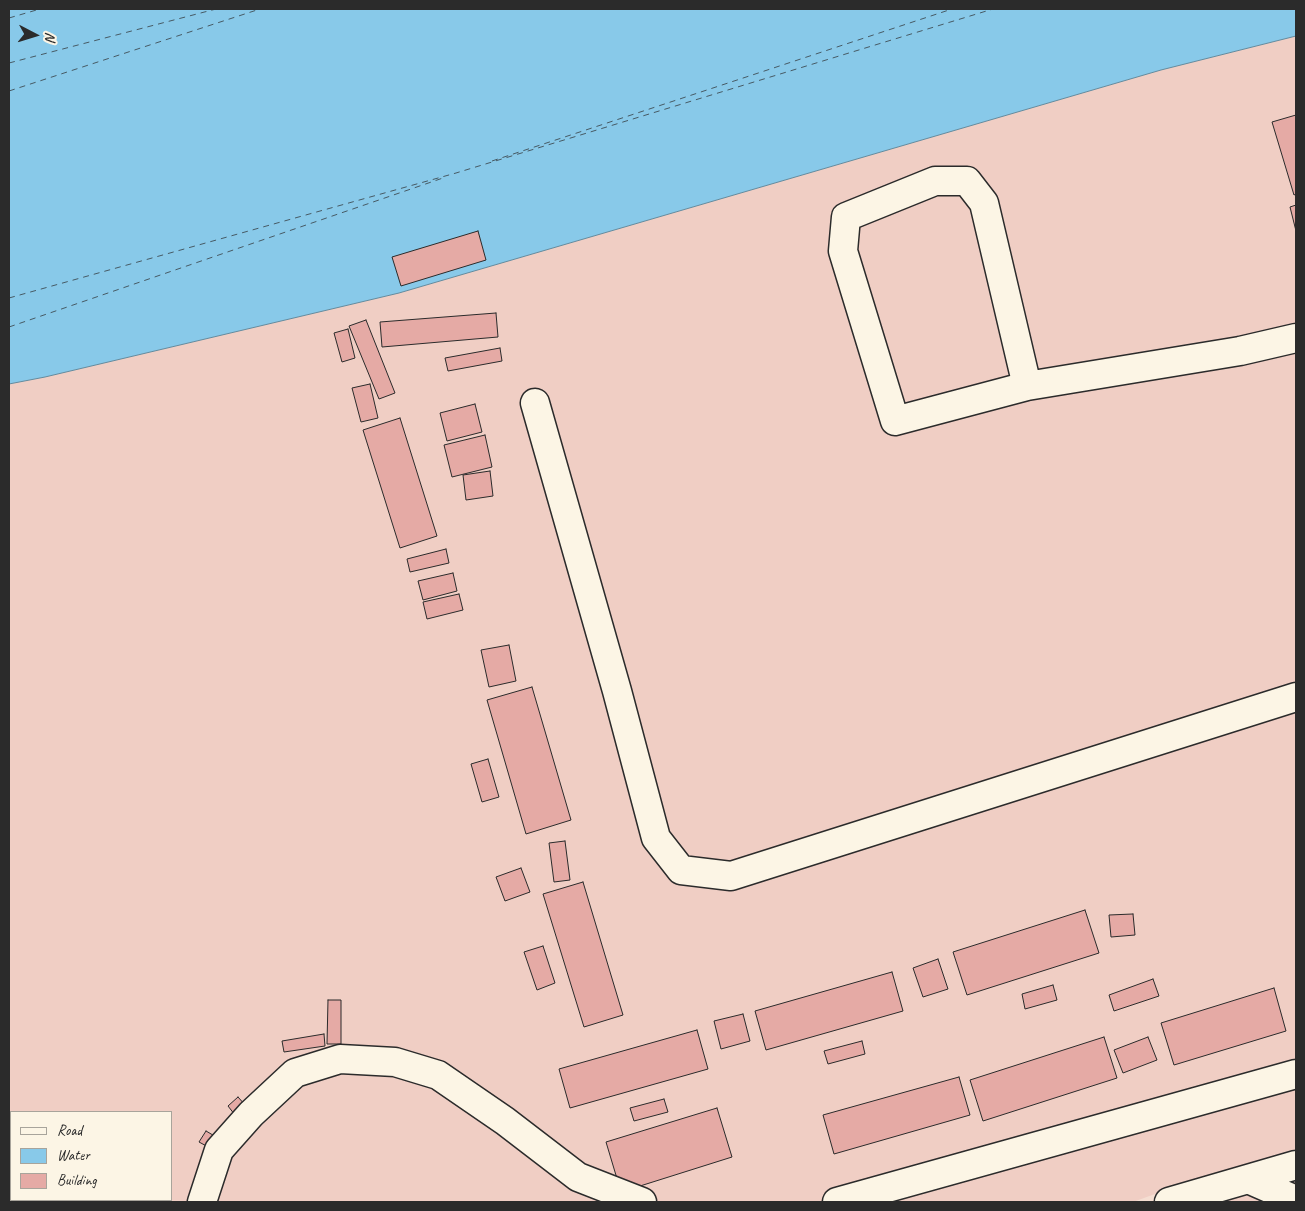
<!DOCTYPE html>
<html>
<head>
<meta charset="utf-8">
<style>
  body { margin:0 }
  #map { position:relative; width:1305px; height:1211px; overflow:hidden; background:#f5ded2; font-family:Caveat,sans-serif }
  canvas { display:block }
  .frame { position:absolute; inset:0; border:10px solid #2b2b2b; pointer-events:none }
  .legend { position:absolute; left:10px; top:1111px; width:162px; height:90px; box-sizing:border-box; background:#fcf5e5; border:1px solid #a8a49b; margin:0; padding:6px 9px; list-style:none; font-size:15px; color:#2b2b2b }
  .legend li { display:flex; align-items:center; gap:10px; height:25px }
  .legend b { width:25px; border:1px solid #a8a49b }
  .north { position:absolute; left:10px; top:10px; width:50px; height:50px; -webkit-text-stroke:4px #fcf5e5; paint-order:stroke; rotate:95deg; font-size:14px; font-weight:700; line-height:20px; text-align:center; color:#2b2b2b }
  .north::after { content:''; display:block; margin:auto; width:18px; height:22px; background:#2b2b2b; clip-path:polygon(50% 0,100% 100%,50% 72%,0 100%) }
</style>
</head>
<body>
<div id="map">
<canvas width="1305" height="1211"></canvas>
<div class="frame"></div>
<ul class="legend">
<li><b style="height:6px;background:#fcf5e5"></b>Road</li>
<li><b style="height:14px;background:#88c9e9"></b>Water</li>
<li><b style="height:14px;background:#e5aaa5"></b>Building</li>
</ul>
<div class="north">N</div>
</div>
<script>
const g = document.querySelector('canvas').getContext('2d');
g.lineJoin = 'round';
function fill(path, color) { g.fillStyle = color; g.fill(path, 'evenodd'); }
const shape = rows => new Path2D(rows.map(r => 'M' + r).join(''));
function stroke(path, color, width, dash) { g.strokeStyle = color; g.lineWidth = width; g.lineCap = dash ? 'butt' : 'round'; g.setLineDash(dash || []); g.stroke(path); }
const built = shape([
  [1296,36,1296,1202,1179,1202,1174,1187,1133,1202,9,1202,9,384,45,377,399,293,1161,70],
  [11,1112,171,1112,171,1200,11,1200]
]);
const water = shape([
  [9,9,1296,9,1296,36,1161,70,399,293,45,377,9,384,9,9]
]);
const ferry = shape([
  [9,18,40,9],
  [9,63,216,9],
  [9,91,260,9],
  [492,161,952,9],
  [9,298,456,173,993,9],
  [9,327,443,178]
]);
const building = shape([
  [1296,115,1296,194,1294,195,1272,122,1296,115],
  [1296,205,1296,231,1290,207,1296,205],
  [478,231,486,260,401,286,392,257,478,231],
  [496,313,498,337,382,347,380,322,496,313],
  [366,320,395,393,379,399,349,326,366,320],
  [348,329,355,358,342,362,334,333,348,329],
  [500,348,502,361,448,371,445,358,500,348],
  [370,384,378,418,361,422,352,388,370,384],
  [475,404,482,432,447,441,440,413,475,404],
  [400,418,437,536,400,548,363,430,400,418],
  [485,435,492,467,452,477,444,445,485,435],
  [490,471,493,496,466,500,463,475,490,471],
  [446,549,449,563,410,572,407,559,446,549],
  [453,573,457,591,423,600,418,581,453,573],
  [459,594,463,610,427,619,423,602,459,594],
  [509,645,516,681,489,687,481,650,509,645],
  [532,687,571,820,526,834,487,700,532,687],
  [488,759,499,797,482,802,471,764,488,759],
  [565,841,570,880,554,882,549,843,565,841],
  [521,868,530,892,505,901,496,877,521,868],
  [583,882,623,1015,584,1027,543,894,583,882],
  [1085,910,1099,953,967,995,953,952,1085,910],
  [1133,914,1135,935,1111,937,1109,915,1133,914],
  [543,946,555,983,537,990,524,952,543,946],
  [938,959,948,989,923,997,913,968,938,959],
  [892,972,903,1011,766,1050,755,1011,892,972],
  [1153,979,1159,996,1114,1011,1109,995,1153,979],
  [1053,985,1057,1000,1025,1009,1022,994,1053,985],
  [1274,988,1286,1031,1174,1065,1161,1023,1274,988],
  [328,1000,341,1000,341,1044,327,1044,328,1000],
  [743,1014,750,1041,721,1049,714,1021,743,1014],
  [697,1030,708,1069,570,1108,559,1069,697,1030],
  [324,1034,325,1046,284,1052,282,1041,324,1034],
  [1104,1037,1117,1078,983,1121,970,1080,1104,1037],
  [1148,1037,1157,1060,1123,1073,1114,1050,1148,1037],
  [862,1041,865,1054,828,1064,824,1051,862,1041],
  [959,1077,970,1115,834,1154,823,1115,959,1077],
  [238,1097,246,1106,235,1115,228,1106,238,1097],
  [664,1099,668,1112,634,1121,630,1108,664,1099],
  [717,1108,732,1157,621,1192,606,1142,717,1108],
  [206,1131,218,1138,212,1149,199,1142,206,1131]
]);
const minor = shape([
  [1027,386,984,203,967,181,935,181,846,217,843,251,895,421,1027,386,1240,351,1296,338],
  [535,403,617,691,656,838,681,870,731,876,1296,697],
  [1248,1179,1296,1200],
  [202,1202,219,1150,251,1114,295,1073,340,1059,395,1062,438,1075,505,1121,578,1177,642,1202],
  [837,1202,1296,1074],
  [1169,1202,1296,1165]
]);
fill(built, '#f0cec4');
fill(water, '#88c9e9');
stroke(water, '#638a9d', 1);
stroke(ferry, '#475a64', 1, [6, 5]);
fill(building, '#e5aaa5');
stroke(building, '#2b2b2b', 1);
stroke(minor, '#2b2b2b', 31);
stroke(minor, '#fcf5e5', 28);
</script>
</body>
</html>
